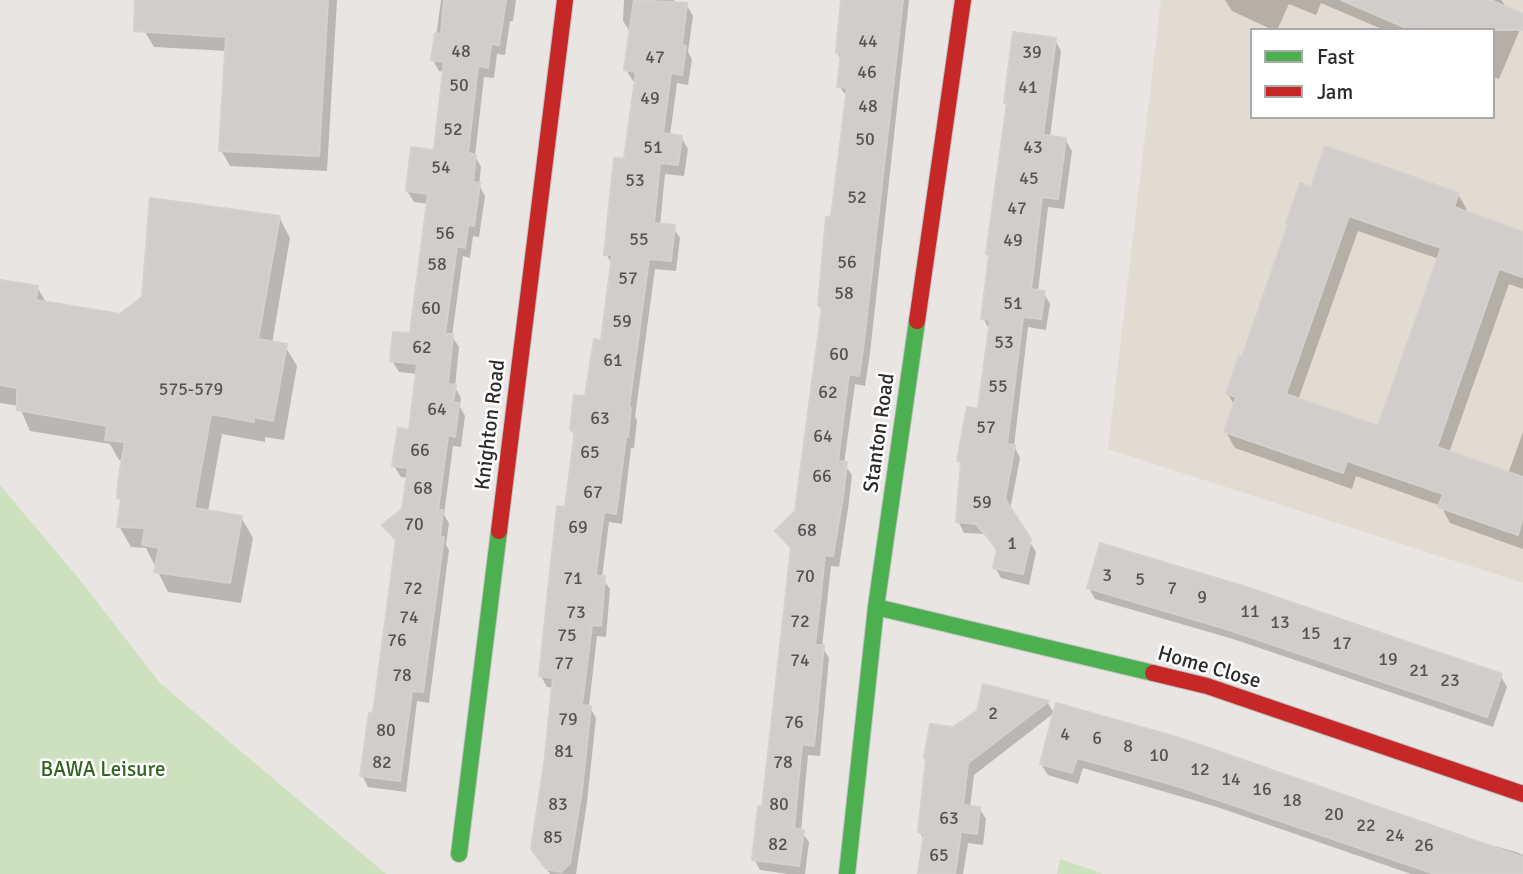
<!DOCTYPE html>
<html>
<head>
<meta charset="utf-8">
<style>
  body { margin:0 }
  #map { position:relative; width:1523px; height:874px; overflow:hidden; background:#e8e5e2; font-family:Signika,sans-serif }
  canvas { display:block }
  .legend { position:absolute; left:1250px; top:28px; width:245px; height:91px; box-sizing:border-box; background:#fff; border:2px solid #aaa; margin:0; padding:9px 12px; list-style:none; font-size:21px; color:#2b2b2b }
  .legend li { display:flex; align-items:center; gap:14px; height:35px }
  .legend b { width:35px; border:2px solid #aaa }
</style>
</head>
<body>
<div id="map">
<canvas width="1523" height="874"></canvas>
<ul class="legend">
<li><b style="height:9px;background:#4caf50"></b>Fast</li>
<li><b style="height:9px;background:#c62828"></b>Jam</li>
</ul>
</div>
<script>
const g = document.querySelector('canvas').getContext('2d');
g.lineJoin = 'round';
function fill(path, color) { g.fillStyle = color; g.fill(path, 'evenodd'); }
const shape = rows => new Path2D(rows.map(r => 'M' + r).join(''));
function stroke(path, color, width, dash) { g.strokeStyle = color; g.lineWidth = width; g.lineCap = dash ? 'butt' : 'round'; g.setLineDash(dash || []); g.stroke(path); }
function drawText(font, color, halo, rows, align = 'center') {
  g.font = font + ' Signika,sans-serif'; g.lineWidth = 5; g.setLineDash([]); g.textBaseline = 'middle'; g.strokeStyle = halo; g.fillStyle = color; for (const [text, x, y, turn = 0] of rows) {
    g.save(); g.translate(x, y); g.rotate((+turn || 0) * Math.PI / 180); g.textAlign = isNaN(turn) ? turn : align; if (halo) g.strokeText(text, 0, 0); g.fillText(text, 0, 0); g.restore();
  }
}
const education = shape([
  [1161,0,1523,0,1523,583,1108,449],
  [1252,30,1493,30,1493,117,1252,117]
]);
const green = shape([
  [0,485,80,580,160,683,386,874,0,874],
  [1060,859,1104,874,1057,874]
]);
const shadow = shape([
  [147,0,337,0,327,171,230,166,221,150,227,51,154,47,145,32],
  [441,0,516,0,513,21,510,21,505,55,497,54,494,78,484,77,475,156,481,167,479,185,485,196,479,237,473,236,470,258,463,256,452,336,459,347,455,387,461,398,460,407,465,416,461,447,453,446,444,515,449,523,446,545,449,550,429,703,417,701,406,792,368,787,362,775,374,715,397,543,384,525,404,510,408,478,401,477,394,466,410,432,418,374,399,372,392,361,411,335,429,204,414,202,407,191,436,152,445,72,439,71,433,60],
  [624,0,674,0,674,3,686,4,693,16,688,52,692,59,688,85,677,83,670,136,681,137,688,149,684,176,665,174,660,226,673,227,680,238,676,271,655,269,635,417,637,420,634,448,631,448,622,524,609,522,602,578,610,589,606,637,597,636,589,706,596,718,587,802,576,874,550,874,533,849,545,766,554,688,547,687,541,676,576,437,571,430,587,398,602,343,613,266,606,254,626,161,636,81,633,81,626,70,631,33,623,21],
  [856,0,909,0,870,353,865,386,855,384,844,464,852,475,848,509,839,567,831,566,822,647,829,658,820,756,808,755,801,831,809,842,805,874,788,874,760,870,754,859,764,809,793,552,777,532,797,512,823,313,819,306,848,98,839,86,842,61,837,53],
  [1225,0,1501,0,1521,27,1499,79,1493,77,1493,30,1384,30,1321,3,1316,15,1289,4,1277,30,1273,30,1232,11],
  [1055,40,1061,51,1050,137,1065,139,1072,151,1064,209,1048,207,1038,292,1043,292,1050,304,1046,330,1028,327,1014,446,1020,458,1010,510,1036,552,1029,585,1001,578,995,567,998,551,996,549,985,534,964,533,958,521,963,467,959,460,980,411,989,329,983,318,991,258,988,254,1008,106,1006,103],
  [1312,189,1458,194,1467,210,1466,213,1523,234,1523,289,1509,284,1449,453,1508,474,1523,432,1523,549,1450,523,1441,506,1356,476,1352,489,1235,448,1226,432,1235,406,1227,393],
  [1358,231,1439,259,1379,428,1298,400],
  [279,217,290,238,272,344,285,346,297,366,284,440,265,437,265,442,222,434,208,512,241,517,253,538,241,603,168,592,146,548,131,547,119,526,122,504,119,498,124,460,119,460,110,444,30,431,19,406,0,403,0,282,37,287,47,304,121,315],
  [1089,588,1500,675,1507,687,1493,727,1233,639,1095,599],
  [984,686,1048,703,1054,713,974,775,970,807,979,808,986,819,983,845,968,843,963,874,919,874,924,841,920,832,954,729,978,712],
  [1057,705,1494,849,1495,846,1516,852,1523,855,1523,874,1411,874,1217,807,1083,768,1078,784,1048,775,1041,764]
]);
const building = shape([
  [135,0,328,0,319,156,219,151,226,37,134,31,135,0],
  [444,0,506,0,499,45,491,44,488,68,478,66,468,153,476,155,473,182,480,183,474,226,468,225,465,248,457,246,445,334,453,334,448,384,456,385,453,402,459,403,455,437,448,435,438,510,443,510,440,537,444,537,423,692,412,691,400,781,360,776,369,713,373,713,396,540,382,525,402,509,408,468,392,466,398,428,409,430,417,364,390,361,393,332,410,333,428,194,406,191,411,147,434,150,444,62,431,60,435,33,441,34,444,0],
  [634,0,687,3,682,45,686,46,682,75,671,73,663,133,682,136,678,165,660,163,654,223,675,225,671,261,649,259,629,407,631,408,628,437,626,437,616,514,604,512,596,571,597,576,605,576,601,626,592,625,582,705,591,706,582,790,570,863,561,872,546,869,531,849,544,765,553,678,539,676,557,506,565,507,575,431,570,430,574,395,585,396,594,339,601,341,612,255,604,255,614,158,624,159,636,72,624,70,634,0],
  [841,0,903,0,864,341,859,376,849,374,838,461,847,462,843,497,833,556,825,555,820,603,815,645,824,645,814,746,802,744,794,828,804,830,799,866,752,860,758,806,762,807,791,548,775,531,795,511,822,307,818,306,826,217,831,217,847,88,837,87,841,54,836,53,841,0],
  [1341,0,1491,0,1523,14,1523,30,1411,30,1341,0],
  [1013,32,1056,38,1043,135,1066,138,1058,199,1042,197,1031,289,1045,291,1041,319,1023,317,1007,444,1015,445,1005,499,1031,539,1023,574,993,568,997,550,988,538,976,524,956,522,961,462,957,461,967,407,978,409,990,320,981,319,989,255,986,254,1007,103,1004,103,1013,32],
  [1325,146,1459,193,1454,207,1523,232,1523,277,1499,269,1437,447,1523,477,1523,517,1518,535,1438,507,1443,494,1347,461,1343,473,1224,432,1236,397,1226,394,1239,355,1242,357,1288,224,1286,223,1300,183,1311,187,1325,146],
  [1349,216,1441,248,1378,426,1286,394,1349,216],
  [150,198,280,216,258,339,287,344,273,421,254,417,254,422,211,414,194,508,242,516,230,583,154,572,159,548,142,545,145,528,117,527,121,499,117,498,119,475,125,442,105,440,107,426,17,410,17,388,0,385,0,280,38,286,36,300,120,314,142,297,150,198],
  [1100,543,1246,587,1502,674,1487,717,1226,629,1087,588,1100,543],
  [983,684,1049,701,968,763,963,805,980,807,977,834,961,832,955,874,918,874,924,833,918,832,926,758,924,758,930,724,953,727,977,711,983,684],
  [1056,703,1180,738,1523,857,1523,874,1435,874,1177,786,1106,766,1077,758,1072,773,1040,764,1056,703]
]);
const fast = shape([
  [876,607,1153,673],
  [459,854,499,531],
  [847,874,876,607,917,321]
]);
const jam = shape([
  [917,321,963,0],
  [499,531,565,0],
  [1153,673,1207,686,1523,794]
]);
const numberNames = [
  ["44",868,42],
  ["48",461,52],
  ["39",1032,53],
  ["47",655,58],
  ["46",867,73],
  ["50",459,86],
  ["41",1028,88],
  ["49",650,99],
  ["48",868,107],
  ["52",453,130],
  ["50",865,140],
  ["51",653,148],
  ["43",1033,148],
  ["54",441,168],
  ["45",1029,179],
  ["53",635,181],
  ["52",857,198],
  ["47",1017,209],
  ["56",445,234],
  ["55",639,240],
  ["49",1013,241],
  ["56",847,263],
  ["58",437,265],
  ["57",628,279],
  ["58",844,294],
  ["51",1013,304],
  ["60",431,309],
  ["59",622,322],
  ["53",1004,343],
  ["62",422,348],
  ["60",839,355],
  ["61",613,361],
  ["55",998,387],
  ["575-579",191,390],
  ["62",828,393],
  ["64",437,410],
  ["63",600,419],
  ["57",986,428],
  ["64",823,437],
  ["66",420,451],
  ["65",590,453],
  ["66",822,477],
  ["68",423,489],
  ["67",593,493],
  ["59",982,503],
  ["70",414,525],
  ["69",578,528],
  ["68",807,531],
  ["1",1012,544],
  ["3",1107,576],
  ["70",805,577],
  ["71",573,579],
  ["5",1140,580],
  ["72",413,589],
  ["7",1172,589],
  ["9",1202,598],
  ["11",1250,612],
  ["73",576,613],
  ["74",409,618],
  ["72",800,622],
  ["13",1280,623],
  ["15",1311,634],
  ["75",567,636],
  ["76",397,641],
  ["17",1342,644],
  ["19",1388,660],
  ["74",800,661],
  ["77",564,664],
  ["21",1419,671],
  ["78",402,676],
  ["23",1450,681],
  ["2",993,714],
  ["79",568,720],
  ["76",794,723],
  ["80",386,731],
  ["4",1065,735],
  ["6",1097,739],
  ["8",1128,747],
  ["81",564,752],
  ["10",1159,756],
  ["82",382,763],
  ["78",783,763],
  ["12",1200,770],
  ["14",1231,780],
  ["16",1262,790],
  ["18",1292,801],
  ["83",558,805],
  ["80",779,805],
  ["20",1334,815],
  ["63",949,819],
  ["22",1366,826],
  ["24",1395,836],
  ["85",553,838],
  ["82",778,845],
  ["26",1424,846],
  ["65",939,856]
];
const streetNames = [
  ["Knighton Road",491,425,-83],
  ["Stanton Road",880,433,-82],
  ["Home Close",1209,668,16]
];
const parkNames = [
  ["BAWA Leisure",103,770]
];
fill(education, '#e2dbd1');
fill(green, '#cee1be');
fill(shadow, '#0003');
fill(building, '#d0cdcb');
stroke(building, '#d3d1ce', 2);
stroke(fast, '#c1c0c0', 18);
stroke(jam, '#c1c0c0', 18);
stroke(fast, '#4caf50', 16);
stroke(jam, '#c62828', 16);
drawText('18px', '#555454', null, numberNames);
drawText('21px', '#2b2b2b', '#fff', streetNames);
drawText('21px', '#336221', '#fff', parkNames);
</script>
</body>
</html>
